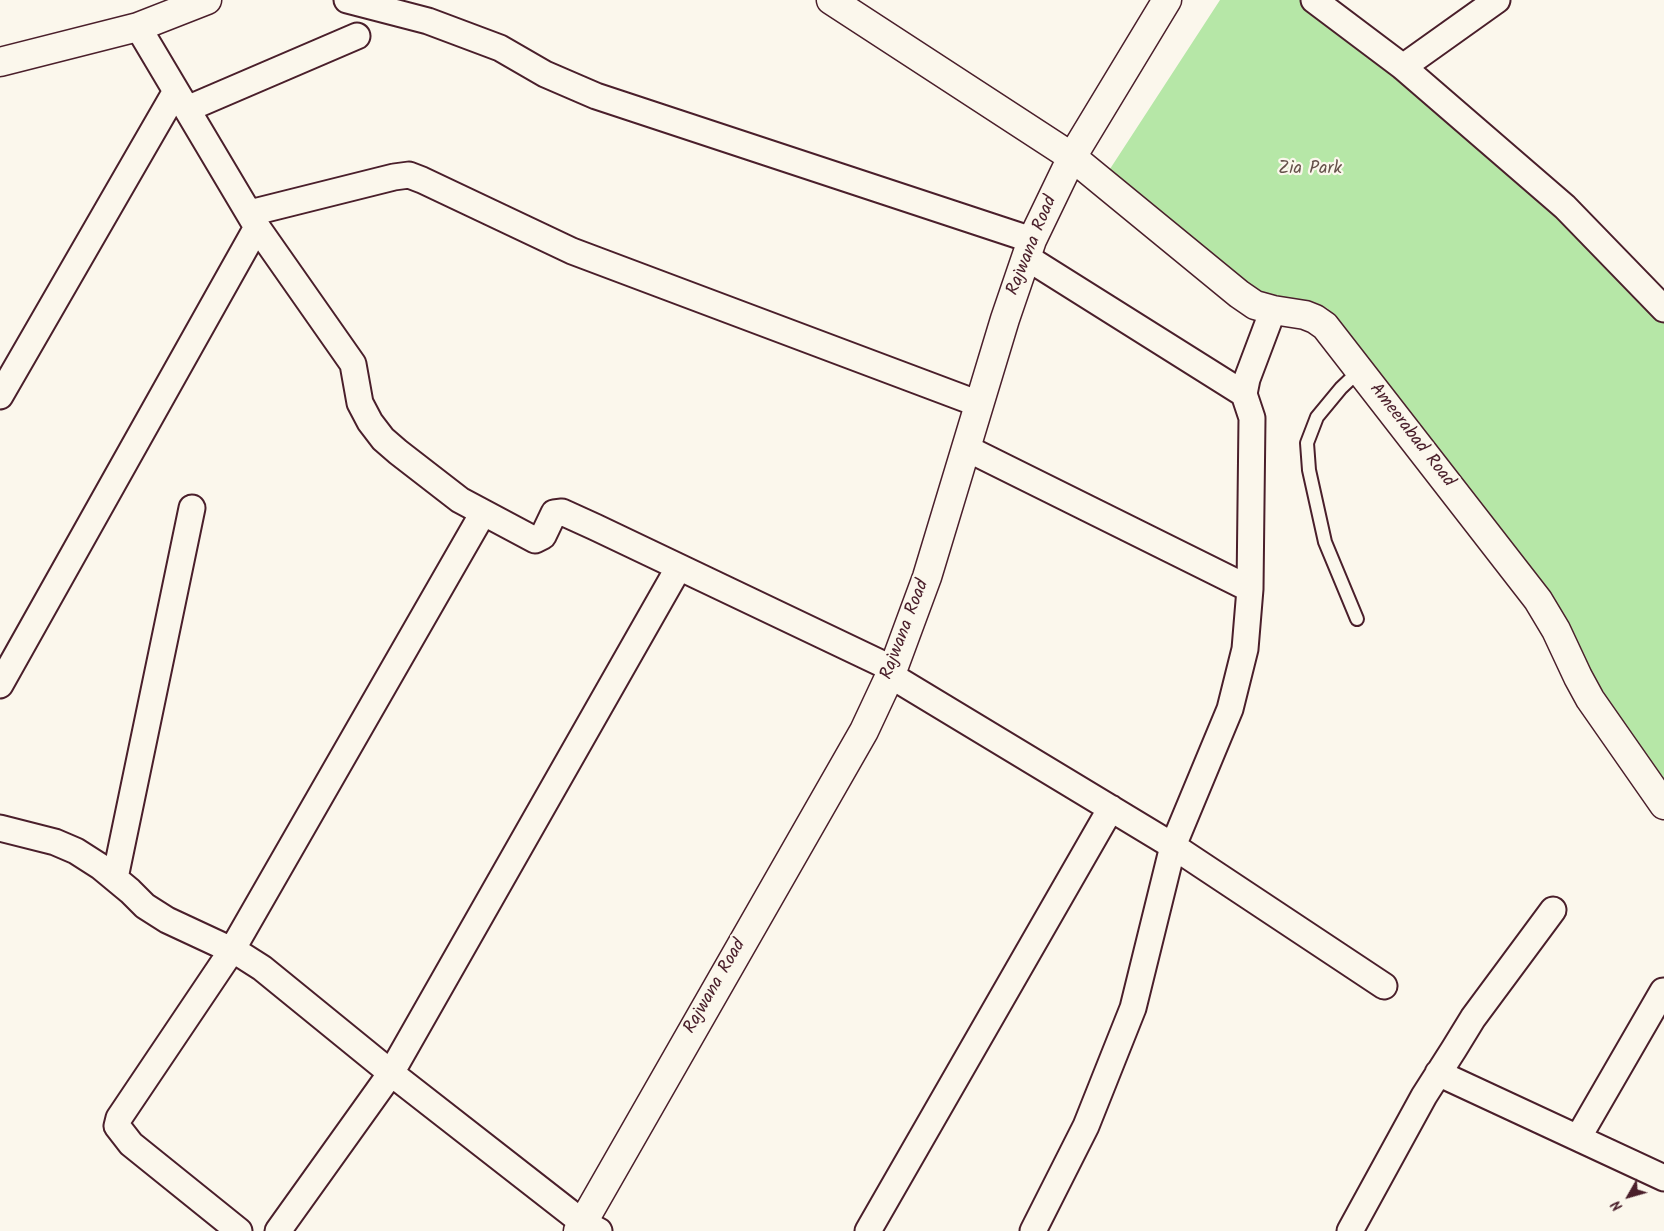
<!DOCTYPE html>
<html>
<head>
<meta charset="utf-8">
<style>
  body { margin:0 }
  #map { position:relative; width:1664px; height:1231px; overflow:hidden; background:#fbf7ec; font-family:Kalam,sans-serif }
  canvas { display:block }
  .north { position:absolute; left:1604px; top:1171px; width:50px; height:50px; -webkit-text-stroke:4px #fbf7ec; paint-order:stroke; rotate:232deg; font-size:14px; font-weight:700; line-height:20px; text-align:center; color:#4a1f2b }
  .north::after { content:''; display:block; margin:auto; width:18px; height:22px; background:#4a1f2b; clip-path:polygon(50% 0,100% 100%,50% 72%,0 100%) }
</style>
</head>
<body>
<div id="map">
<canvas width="1664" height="1231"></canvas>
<div class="north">N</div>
</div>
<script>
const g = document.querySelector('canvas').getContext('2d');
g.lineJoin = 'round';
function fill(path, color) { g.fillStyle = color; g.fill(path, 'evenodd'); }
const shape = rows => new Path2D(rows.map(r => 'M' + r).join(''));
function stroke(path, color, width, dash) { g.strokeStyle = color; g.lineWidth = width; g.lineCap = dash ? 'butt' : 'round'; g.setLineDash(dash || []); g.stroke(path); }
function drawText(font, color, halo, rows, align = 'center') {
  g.font = font + ' Kalam,sans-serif'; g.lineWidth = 4.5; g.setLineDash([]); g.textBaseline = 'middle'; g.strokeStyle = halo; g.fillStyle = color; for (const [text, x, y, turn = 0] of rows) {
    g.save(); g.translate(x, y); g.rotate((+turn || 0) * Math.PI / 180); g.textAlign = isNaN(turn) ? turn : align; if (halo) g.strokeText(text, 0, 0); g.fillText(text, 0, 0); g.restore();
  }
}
const green = shape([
  [1220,0,1304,0,1558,211,1664,319,1664,796,1591,682,1556,612,1327,308,1254,295,1108,172]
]);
const service = shape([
  [1357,619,1325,542,1309,470,1307,443,1317,417,1341,388,1360,370]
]);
const minor = shape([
  [347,0,428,21,500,48,545,74,596,96,1032,240],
  [1314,0,1403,67,1565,207,1664,309],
  [138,27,257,227,353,364,360,403,370,422,383,439,398,452,460,500,535,540,543,536,554,513,562,512,595,527,893,669],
  [1403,67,1497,0],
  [187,109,357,36],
  [250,213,394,177,409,175,422,180,572,251,979,404],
  [1026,257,1244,394],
  [0,396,176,91],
  [966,448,1250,589],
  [890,675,1173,846,1384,986],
  [0,685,257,227],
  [0,828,55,842,76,851,101,867,130,891,145,906,167,920,240,954,262,968,391,1073,582,1222,599,1231],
  [115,878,192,508],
  [1438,1073,1664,1178],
  [1578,1138,1663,991],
  [239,1231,131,1144,117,1126,119,1118,232,950,483,513],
  [278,1231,391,1073,679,567],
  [868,1231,1111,808],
  [1033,1231,1086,1126,1133,1008,1173,846,1230,709,1245,649,1250,589,1252,418,1244,394,1247,379,1273,310],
  [1350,1231,1424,1096,1454,1049,1473,1018,1553,910]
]);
const tertiary = shape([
  [831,0,1072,157,1239,294,1255,305,1273,310,1305,315,1315,319,1325,326,1538,600,1556,630,1578,677,1590,699,1664,805],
  [0,62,138,27,207,0],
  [578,1231,864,731,893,669,927,577,1005,319,1032,240,1072,157,1167,0]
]);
const parkNames = [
  ["Zia Park",1310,170]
];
const streetNames = [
  ["Rajwana Road",1033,246,-68],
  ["Ameerabad Road",1411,436,52],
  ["Rajwana Road",906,630,-69],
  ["Rajwana Road",716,987,-60]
];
fill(green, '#b6e7a7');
stroke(service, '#4a1f2b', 16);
stroke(minor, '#4a1f2b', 29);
stroke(tertiary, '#4a1f2b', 31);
stroke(service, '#fbf7ec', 12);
stroke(minor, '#fbf7ec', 25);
stroke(tertiary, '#fbf7ec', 28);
drawText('18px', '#65514a', '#fbf7ec', parkNames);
drawText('18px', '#4a1f2b', '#fbf7ec', streetNames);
</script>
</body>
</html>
